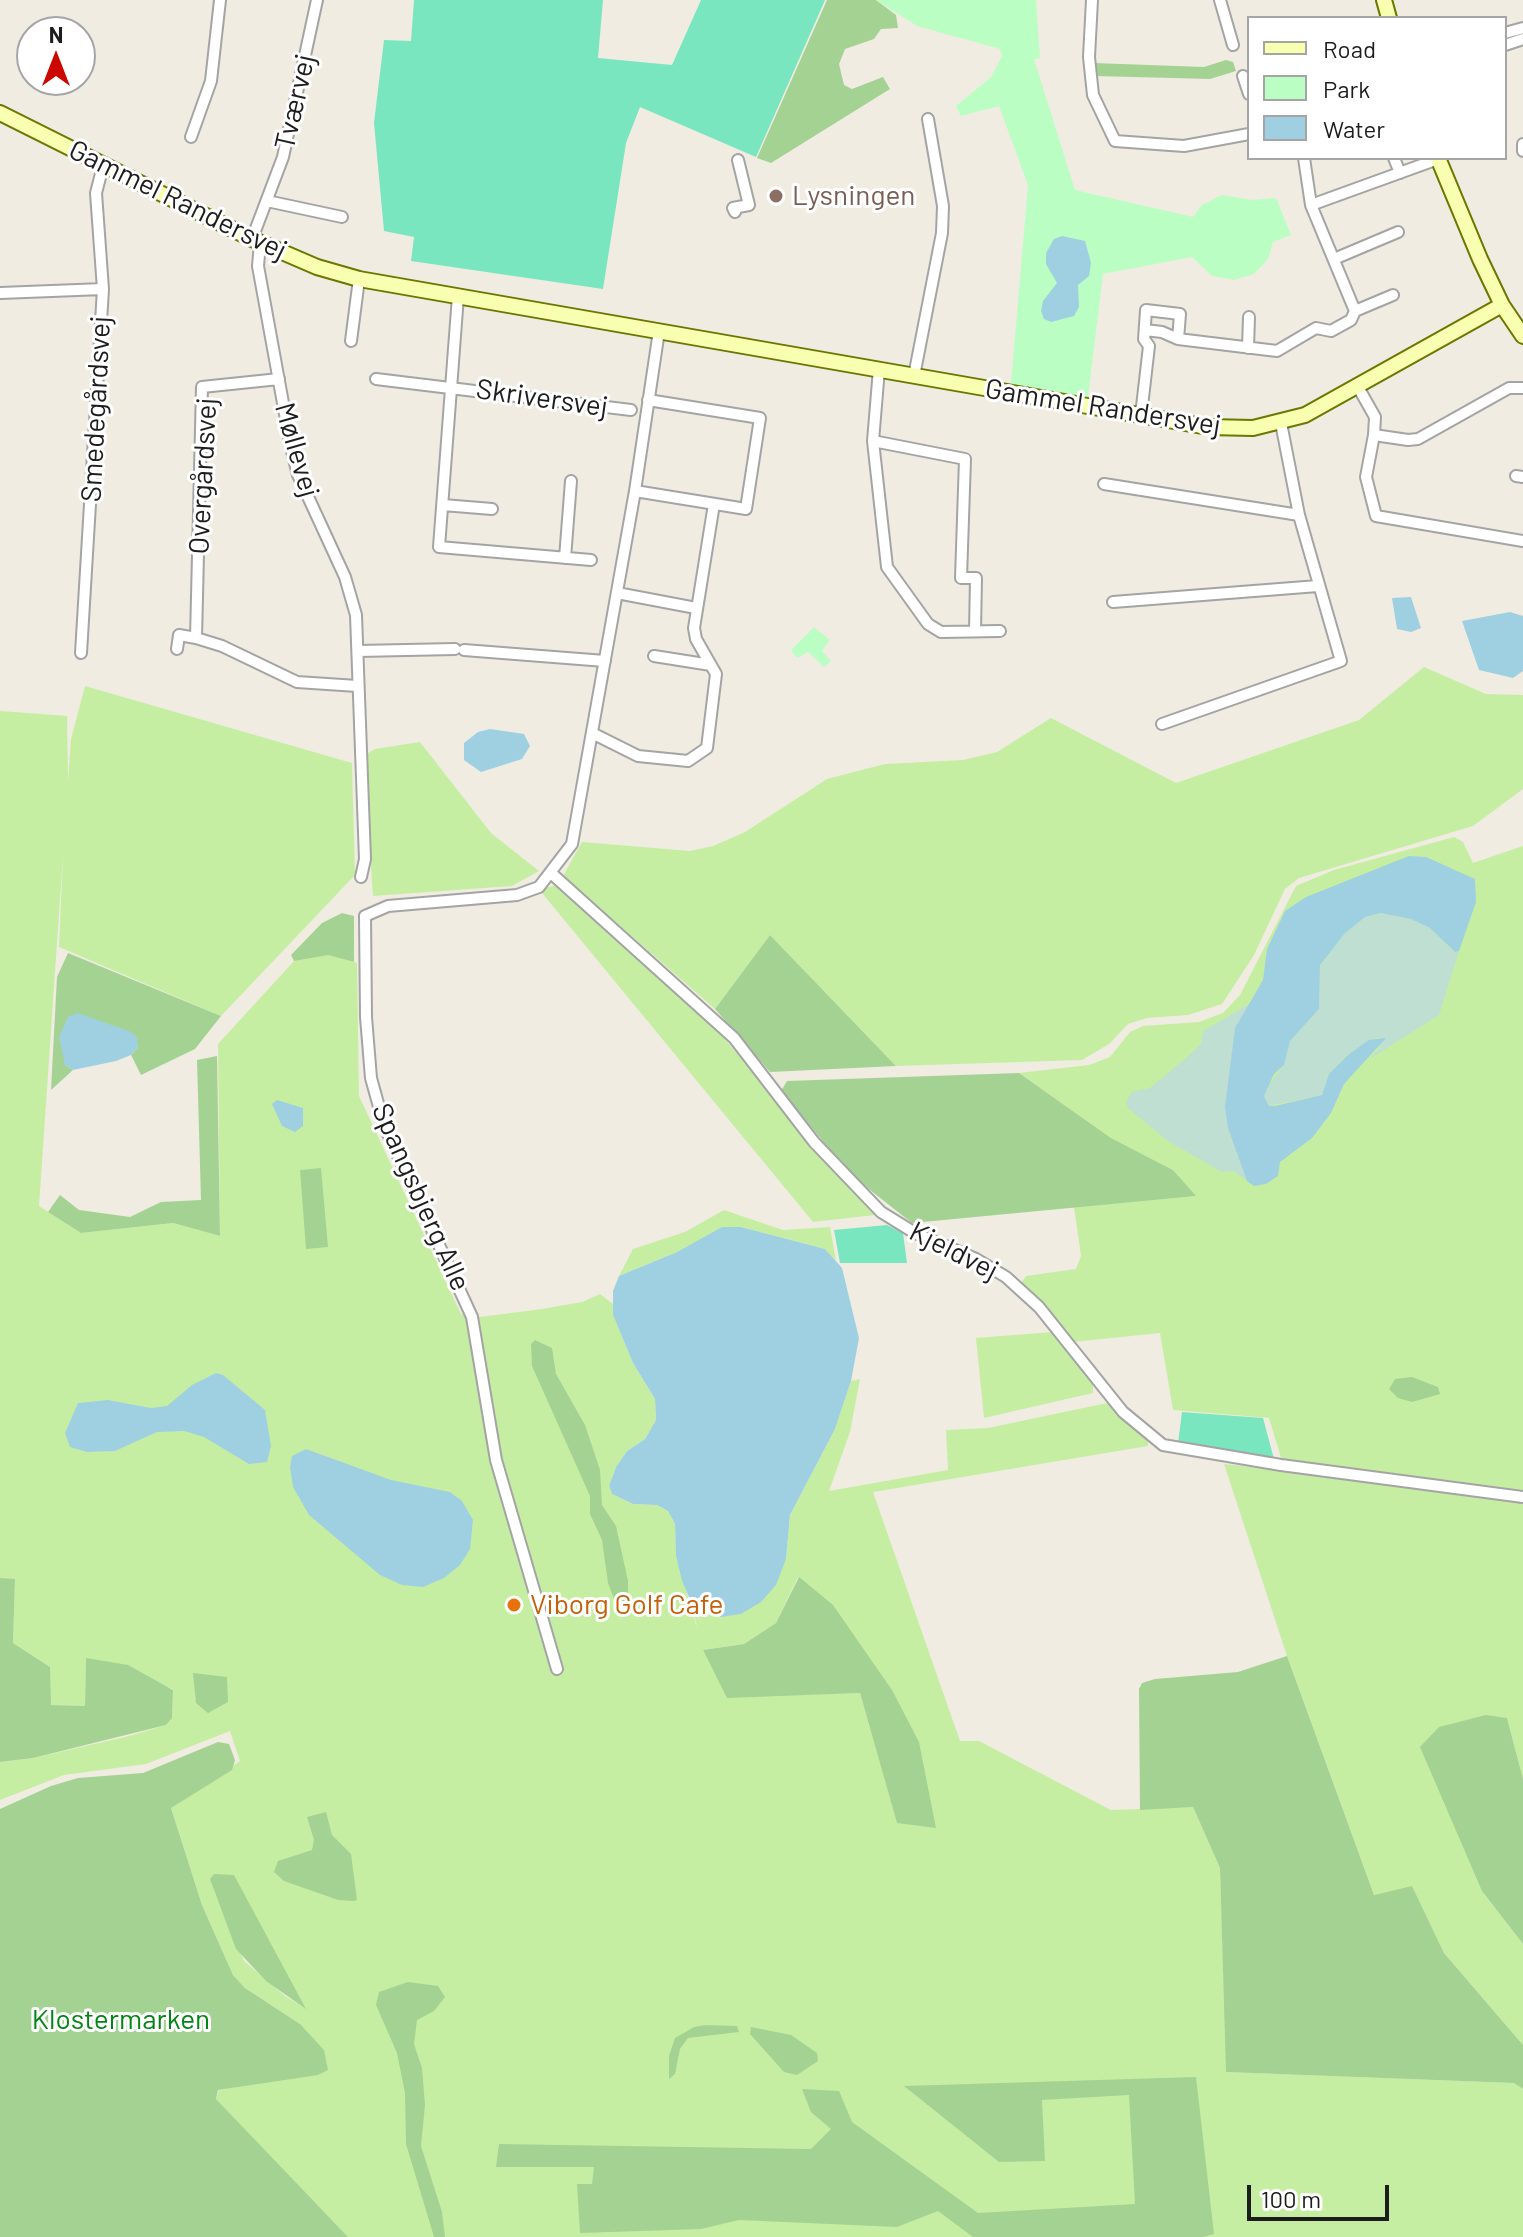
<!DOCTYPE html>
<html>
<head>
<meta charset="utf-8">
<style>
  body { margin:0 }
  #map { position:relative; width:1523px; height:2237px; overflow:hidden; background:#f0ece2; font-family:Barlow,sans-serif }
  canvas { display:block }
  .legend { position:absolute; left:1247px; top:16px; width:260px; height:144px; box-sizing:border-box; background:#fff; border:2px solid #a5a5a5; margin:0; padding:10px 14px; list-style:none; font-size:24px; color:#1d1d1d }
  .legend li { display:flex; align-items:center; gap:16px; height:40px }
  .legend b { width:40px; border:2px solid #a5a5a5 }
  .north { position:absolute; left:16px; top:16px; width:80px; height:80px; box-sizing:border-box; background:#fff; border:2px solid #a5a5a5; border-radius:50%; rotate:0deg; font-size:22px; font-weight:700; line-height:32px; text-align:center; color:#1d1d1d }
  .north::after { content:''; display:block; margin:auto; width:28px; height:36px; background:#cb0700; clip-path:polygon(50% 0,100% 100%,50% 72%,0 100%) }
  .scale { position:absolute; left:1247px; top:2185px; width:142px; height:36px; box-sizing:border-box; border:4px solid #1d1d1d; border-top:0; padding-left:10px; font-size:24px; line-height:28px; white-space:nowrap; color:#1d1d1d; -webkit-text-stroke:6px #fff; paint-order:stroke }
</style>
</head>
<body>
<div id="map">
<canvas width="1523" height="2237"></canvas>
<ul class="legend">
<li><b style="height:10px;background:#f8ffb1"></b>Road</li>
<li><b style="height:22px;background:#bbfec3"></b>Park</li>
<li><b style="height:22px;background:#9fd0e1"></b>Water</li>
</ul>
<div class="north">N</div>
<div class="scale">100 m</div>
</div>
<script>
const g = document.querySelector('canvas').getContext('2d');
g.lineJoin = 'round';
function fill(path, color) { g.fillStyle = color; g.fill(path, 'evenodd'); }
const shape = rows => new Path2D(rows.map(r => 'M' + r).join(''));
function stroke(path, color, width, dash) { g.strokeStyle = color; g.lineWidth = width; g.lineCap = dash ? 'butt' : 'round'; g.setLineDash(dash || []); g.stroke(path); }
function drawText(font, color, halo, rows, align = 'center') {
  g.font = font + ' Barlow,sans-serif'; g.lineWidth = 6; g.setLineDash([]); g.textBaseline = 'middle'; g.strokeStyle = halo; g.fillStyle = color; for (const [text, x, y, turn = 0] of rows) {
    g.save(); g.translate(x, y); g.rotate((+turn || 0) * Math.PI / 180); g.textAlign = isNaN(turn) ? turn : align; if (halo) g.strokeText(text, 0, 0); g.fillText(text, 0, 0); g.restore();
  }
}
const grass = shape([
  [1424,667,1486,694,1523,695,1523,789,1473,826,1299,878,1285,889,1254,955,1222,1004,1188,1015,1147,1018,1128,1024,1109,1044,1082,1060,896,1066,770,935,715,1009,563,876,582,842,690,851,713,846,745,832,827,779,885,764,963,760,997,752,1051,718,1176,783,1359,720],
  [85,686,352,763,355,875,221,1016,59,947,63,855,39,1206,81,1233,173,1223,220,1236,218,1044,294,961,327,954,357,963,359,1096,461,1314,480,1317,542,1309,582,1302,600,1294,613,1304,613,1315,633,1363,655,1399,656,1420,645,1439,627,1451,616,1467,609,1486,612,1494,633,1504,657,1505,668,1511,675,1524,676,1556,697,1628,692,1604,709,1615,786,1559,790,1515,835,1429,851,1381,860,1379,850,1432,829,1491,948,1470,946,1430,988,1428,1107,1403,1148,1441,1148,1446,873,1492,960,1741,979,1741,1111,1810,1193,1807,1220,1868,1227,2072,1515,2083,1523,2089,1523,2237,348,2237,273,2160,216,2099,219,2090,265,2082,300,2024,245,1988,233,1975,202,1905,171,1808,240,1761,230,1731,146,1764,64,1775,0,1800,0,1762,33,1758,129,1736,166,1725,172,1717,173,1689,86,1659,85,1706,50,1705,50,1667,13,1643,15,1580,0,1578,0,711,67,716,68,780,71,739],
  [798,1577,935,1827,897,1822,860,1693,727,1697,703,1650,744,1644,776,1623],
  [214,1890,305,2008,285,1996,244,1961],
  [420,742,491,833,539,871,512,886,373,896,363,756,375,749],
  [1454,837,1463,842,1473,863,1523,846,1523,1779,1507,1718,1482,1891,1523,1944,1523,2045,1444,1953,1412,1887,1374,1895,1287,1656,1224,1464,1285,1471,1269,1418,1173,1410,1160,1333,1073,1342,1021,1283,1026,1276,1076,1269,1081,1256,1074,1207,1195,1196,1173,1170,1111,1138,1019,1073,1089,1065,1110,1057,1130,1032,1143,1026,1199,1022,1223,1013,1240,995,1296,886,1334,870],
  [557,885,699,1009,875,1215,813,1222,542,893,545,888],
  [724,1210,783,1230,830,1227,836,1261,825,1249,741,1227,723,1227,677,1252,619,1276,633,1249,685,1232],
  [1053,1332,1093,1382,1093,1393,984,1418,976,1338]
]);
const forest = shape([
  [827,0,876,0,896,15,898,28,881,29,874,39,845,49,839,64,844,85,852,89,883,77,890,89,771,163,757,158],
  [1226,60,1233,62,1236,71,1210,79,1095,76,1094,63,1204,67],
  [342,913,354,916,354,962,328,955,294,961,291,955,322,923],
  [770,935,896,1066,770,1072,715,1009],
  [68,953,221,1016,195,1049,141,1075,131,1055,138,1047,65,1065,73,1070,51,1090,57,977],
  [217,1056,220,1236,173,1223,81,1233,48,1212,60,1195,79,1210,130,1217,161,1202,201,1200,197,1060],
  [1019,1073,1111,1138,1173,1170,1196,1196,912,1223,851,1175,781,1091,787,1081],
  [321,1168,328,1247,306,1249,300,1170],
  [535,1340,552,1348,556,1374,585,1425,600,1470,602,1505,616,1526,628,1581,628,1602,614,1599,608,1583,602,1540,590,1514,590,1496,532,1366,531,1344],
  [1412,1377,1438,1387,1440,1394,1412,1402,1398,1398,1389,1389,1395,1379],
  [799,1577,833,1605,892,1690,919,1742,936,1828,897,1823,860,1693,727,1698,703,1650,744,1644,776,1623],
  [0,1578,15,1579,13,1643,50,1667,51,1705,85,1706,86,1658,128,1665,173,1690,172,1718,166,1725,33,1758,0,1762],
  [1287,1656,1374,1895,1412,1886,1444,1953,1523,2045,1523,2089,1514,2083,1226,2072,1220,1868,1193,1807,1140,1810,1139,1689,1142,1683,1155,1679,1238,1672],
  [193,1673,227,1677,228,1702,208,1713,196,1703],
  [1486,1715,1507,1718,1523,1779,1523,1944,1482,1891,1420,1747,1439,1727],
  [218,1742,229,1744,235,1760,232,1770,171,1808,202,1905,233,1975,245,1988,300,2024,324,2050,328,2070,318,2075,218,2090,216,2099,348,2237,0,2237,0,1809,51,1786,78,1778,143,1773],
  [326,1812,332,1835,351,1854,357,1900,354,1901,338,1900,284,1881,274,1872,278,1861,312,1850,314,1840,307,1817],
  [214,1874,234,1875,306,2009,266,1981,236,1949,210,1879],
  [408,1982,438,1986,445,1997,434,2011,417,2020,414,2044,422,2068,425,2105,421,2146,442,2212,445,2237,434,2237,406,2144,405,2093,397,2053,376,2005,379,1992],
  [705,2025,737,2026,739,2032,688,2038,680,2049,675,2074,669,2079,669,2056,675,2038,694,2027],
  [751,2027,791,2035,817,2053,818,2061,797,2075,784,2072,750,2034],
  [1196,2077,1214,2234,1203,2237,973,2237,938,2211,897,2227,739,2220,701,2229,580,2233,577,2184,592,2184,594,2167,496,2167,499,2144,811,2149,831,2129,811,2112,802,2089,839,2091,852,2122,978,2213,1135,2204,1129,2095,1042,2100,1045,2161,999,2162,904,2086]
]);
const wetland = shape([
  [1381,913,1411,919,1430,928,1454,952,1459,951,1439,1015,1368,1060,1380,1048,1378,1037,1349,1053,1329,1074,1322,1095,1269,1106,1264,1096,1266,1089,1284,1065,1290,1041,1319,1009,1320,965,1345,933,1365,917],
  [1251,1003,1235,1029,1228,1128,1247,1181,1234,1171,1222,1172,1168,1141,1128,1108,1126,1101,1132,1092,1150,1088,1185,1059,1201,1044,1203,1031]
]);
const park = shape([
  [876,0,1036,0,1040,58,1034,59,1075,190,1193,217,1202,205,1222,195,1252,200,1276,198,1291,235,1273,242,1268,259,1254,274,1234,280,1212,276,1192,257,1103,274,1088,397,1011,384,1028,185,999,106,961,116,956,106,991,77,1002,56,1000,49,917,26],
  [814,627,830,640,822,651,831,661,824,667,808,652,797,658,791,650]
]);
const pitch = shape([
  [414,0,603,0,598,58,672,65,701,0,825,0,756,157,640,107,626,143,603,289,411,261,414,237,384,231,374,123,384,40,411,41],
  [887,1225,903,1233,907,1263,840,1263,834,1230],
  [1182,1412,1263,1418,1274,1459,1178,1443]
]);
const water = shape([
  [1062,236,1085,241,1091,263,1089,276,1078,285,1079,307,1074,316,1051,322,1044,319,1041,311,1043,301,1057,283,1046,264,1046,253,1054,239],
  [1411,597,1421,628,1411,632,1397,629,1392,598],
  [1510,612,1523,616,1523,671,1513,678,1479,670,1462,621],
  [490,729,524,734,530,746,522,759,481,772,464,760,464,743,478,732],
  [1409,856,1426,857,1475,879,1476,902,1459,951,1455,952,1430,928,1411,919,1381,913,1365,917,1345,933,1320,965,1319,1009,1290,1041,1284,1065,1274,1074,1264,1096,1269,1106,1275,1106,1322,1095,1329,1074,1349,1054,1369,1040,1386,1038,1344,1084,1331,1113,1312,1138,1280,1162,1278,1176,1266,1184,1254,1186,1247,1181,1228,1128,1225,1107,1235,1028,1263,980,1267,949,1285,911,1306,897],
  [77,1013,129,1031,137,1037,138,1047,131,1055,116,1061,73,1070,65,1065,59,1037,68,1017],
  [277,1100,303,1108,303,1126,295,1132,282,1126,272,1104],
  [722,1227,741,1227,825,1249,842,1268,859,1338,851,1381,835,1429,790,1515,786,1559,776,1585,761,1602,741,1614,721,1617,692,1604,682,1581,676,1556,675,1524,668,1511,657,1505,633,1504,612,1494,609,1486,616,1467,627,1451,645,1439,656,1420,655,1399,633,1363,613,1315,613,1291,619,1276,677,1252],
  [216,1373,223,1375,265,1410,271,1446,267,1462,249,1464,204,1437,184,1431,157,1432,115,1451,87,1452,70,1447,65,1433,78,1403,108,1400,151,1408,167,1406,192,1385],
  [306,1449,391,1480,450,1492,462,1501,473,1520,470,1549,460,1565,444,1578,423,1587,402,1585,380,1575,309,1515,293,1487,290,1467,292,1456]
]);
const street = shape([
  [1092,0,1089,57,1093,95,1115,141,1184,146,1249,134],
  [1220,0,1233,45],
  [1505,33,1523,28],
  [1505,45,1523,39],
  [1243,76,1249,94],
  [191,137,211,81,220,0],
  [1523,144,1523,151],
  [1304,158,1311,205,1355,311],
  [1394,158,1400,173],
  [267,201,342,217],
  [1311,205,1438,159],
  [735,212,733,208,749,205,738,160],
  [252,239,283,157,317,0],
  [260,243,258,266,291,447,298,475,345,577,356,615,365,859,361,877],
  [1334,259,1398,232],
  [0,293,103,289],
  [458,296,439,547,591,560],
  [1145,330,1162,332,1178,339,1277,351,1316,328,1331,331,1351,320,1355,311,1393,295],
  [351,341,359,279],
  [1248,348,1249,317],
  [879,369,873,441,887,567,928,624,941,632,1000,631],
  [914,376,942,233,943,206,928,119],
  [279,379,202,387,196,638,222,646,297,682,357,686],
  [376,379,631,410],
  [1358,387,1375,417,1374,435,1408,440,1418,439,1509,388,1522,388],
  [1141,415,1149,346,1144,339,1146,310,1180,314,1178,339],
  [1374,435,1366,477,1376,516,1523,541],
  [873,441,965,459,961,578,976,578,975,631],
  [1516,476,1523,477],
  [1104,484,1299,515],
  [635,491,746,509,760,418,648,400],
  [443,505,492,509],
  [565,558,571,481],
  [617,593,696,608],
  [1113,602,1318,586],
  [177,649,179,635,196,638],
  [464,650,605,661],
  [358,651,455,649],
  [81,653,103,289,96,193,103,166],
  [654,656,711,665],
  [1162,724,1341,661,1299,515,1281,423],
  [592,733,638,756,688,761,707,748,716,674,696,639,694,628,714,504],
  [551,873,734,1038,814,1142,881,1212,915,1233,976,1259,1006,1277,1039,1307,1123,1412,1163,1445,1281,1465,1523,1497],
  [557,1669,496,1460,472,1317,384,1125,371,1078,366,1017,365,916,388,906,517,895,539,887,572,844,635,491,659,331]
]);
const secondary = shape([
  [1384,0,1389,18],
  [0,113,252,239,317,267,359,279,1208,427,1253,428,1305,415,1502,305],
  [1438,158,1480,259,1502,305,1523,336]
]);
const markers = [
  [776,196,8,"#8d6e63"],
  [514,1605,8,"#e8710a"]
];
const streetNames = [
  ["Tværvej",295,102,-77],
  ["Gammel Randersvej",178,200,26],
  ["Skriversvej",542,398,8],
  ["Gammel Randersvej",1103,407,9],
  ["Smedegårdsvej",96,409,-87],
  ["Møllevej",297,450,74],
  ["Overgårdsvej",203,476,-87],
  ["Spangsbjerg Alle",421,1197,66],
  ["Kjeldvej",954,1251,27]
];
const educationNames = [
  ["Lysningen",792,196]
];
const foodNames = [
  ["Viborg Golf Cafe",530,1605]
];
const parkNames = [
  ["Klostermarken",121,2020]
];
fill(grass, '#c6eea3');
fill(forest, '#a4d293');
fill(wetland, '#bedfd1');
fill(park, '#bbfec3');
fill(pitch, '#79e6c0');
fill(water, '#9fd0e1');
stroke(street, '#a4a4a4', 14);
stroke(secondary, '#677900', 18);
stroke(street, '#fff', 10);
stroke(secondary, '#f8ffb1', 14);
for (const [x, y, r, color] of markers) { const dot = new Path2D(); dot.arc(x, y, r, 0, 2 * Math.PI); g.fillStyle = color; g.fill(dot); stroke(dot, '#fff', 3); }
drawText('28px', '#1d1d1d', '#fff', streetNames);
drawText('28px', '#785e54', '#fff', educationNames, 'left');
drawText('28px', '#c56008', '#fff', foodNames, 'left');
drawText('28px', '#028512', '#fff', parkNames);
</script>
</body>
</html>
